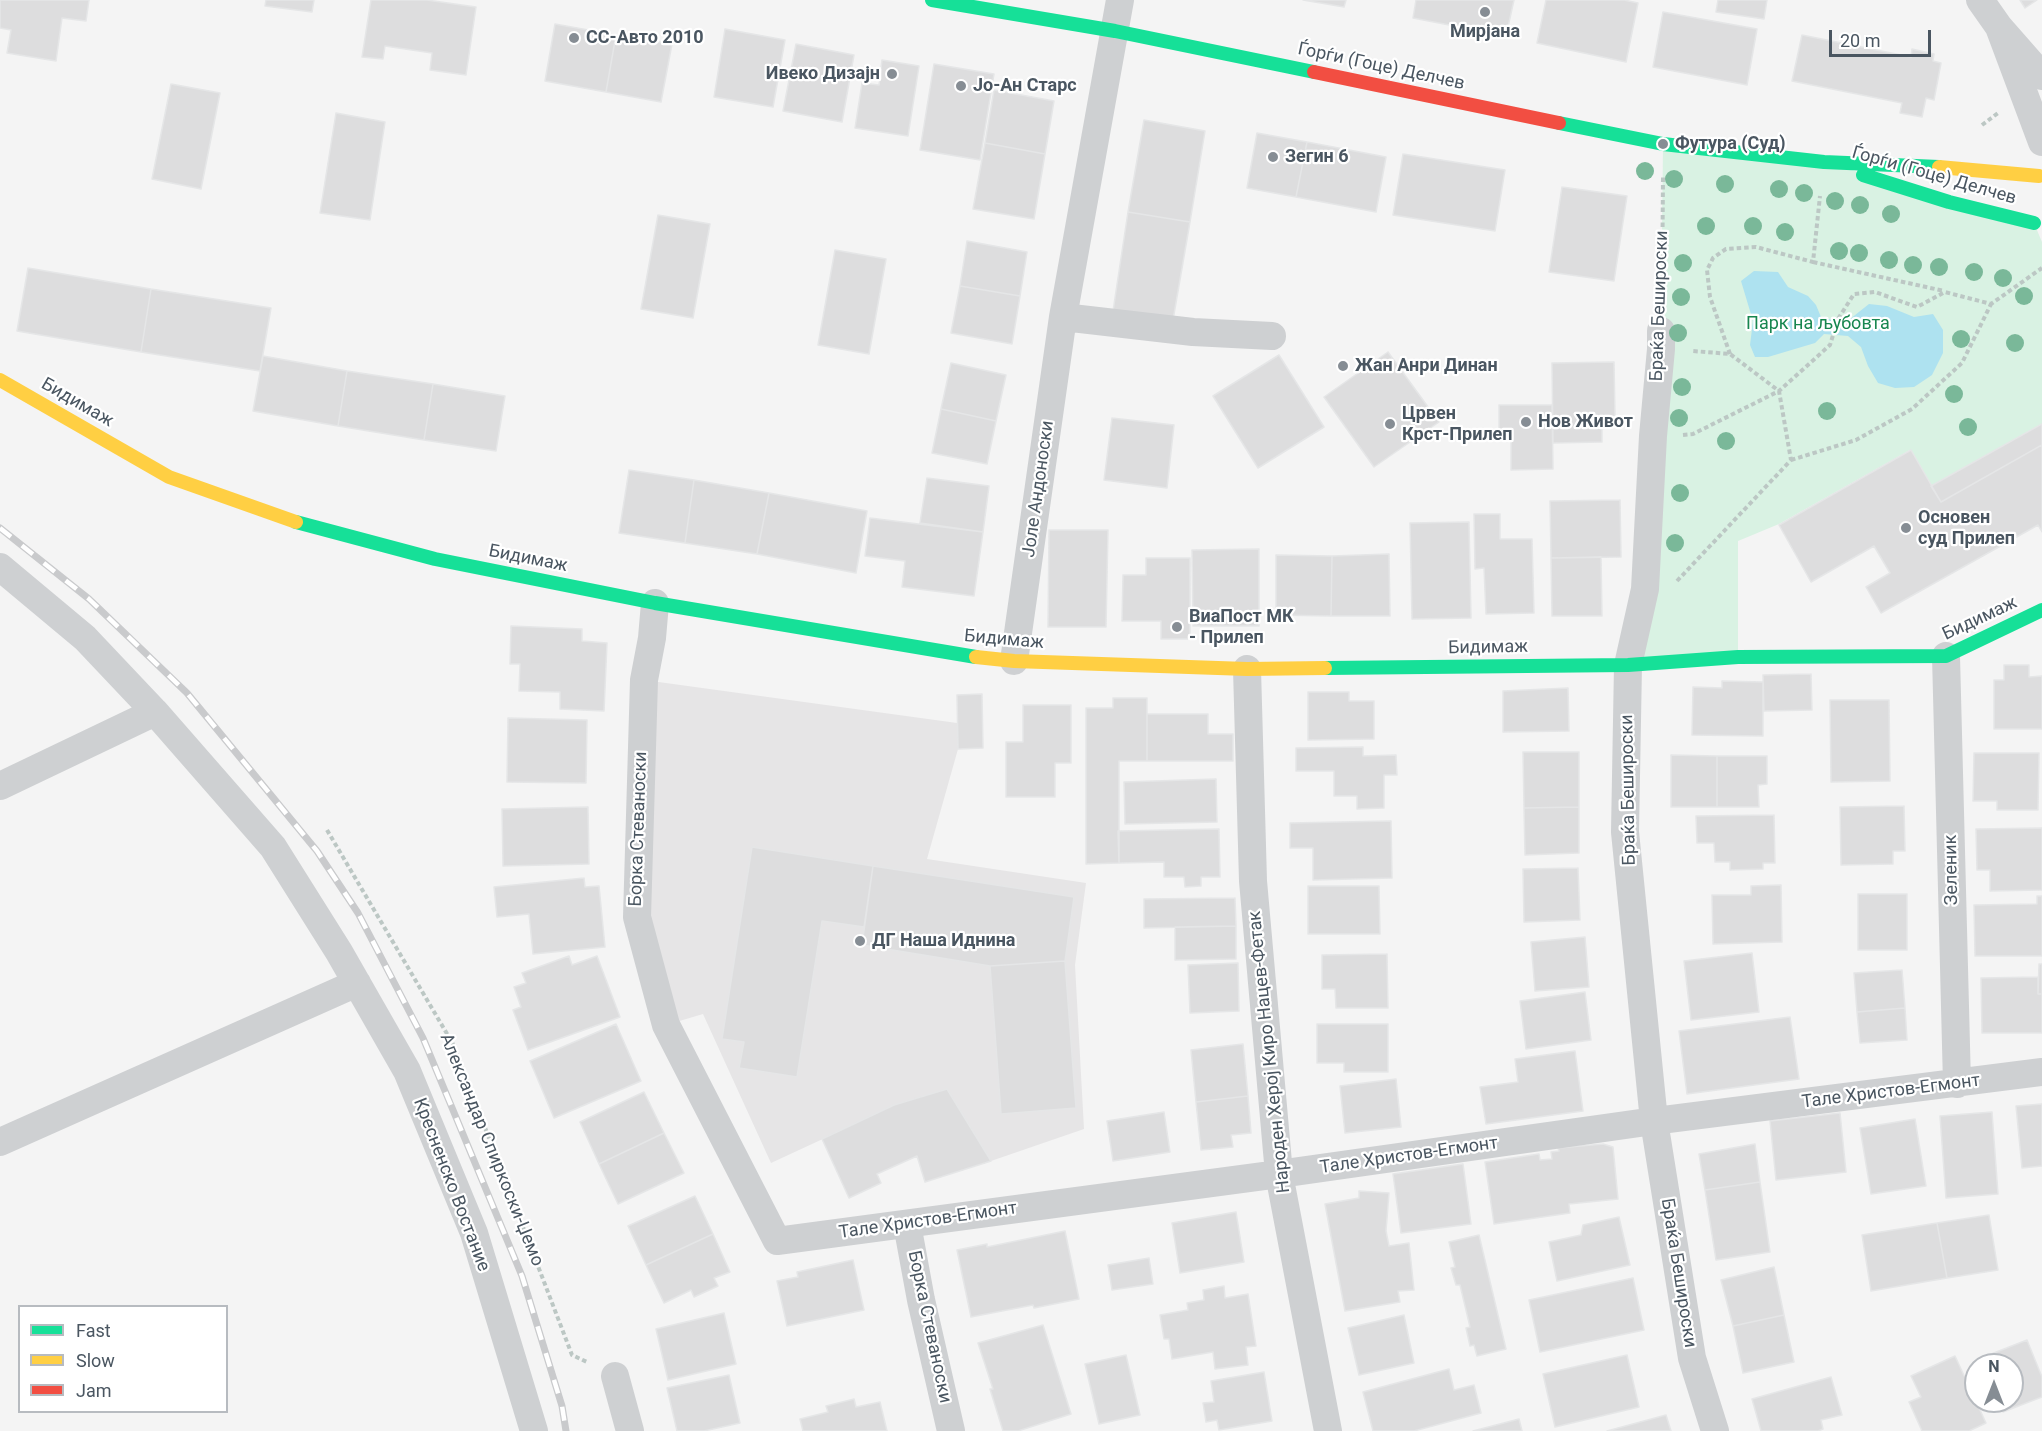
<!DOCTYPE html>
<html>
<head>
<meta charset="utf-8">
<style>
  body { margin:0 }
  #map { position:relative; width:2042px; height:1431px; overflow:hidden; background:#f4f4f4; font-family:Roboto,sans-serif }
  canvas { display:block }
  .legend { position:absolute; left:18px; top:1305px; width:210px; height:108px; box-sizing:border-box; background:#fff; border:2px solid #b7bbc0; margin:0; padding:8px 10px; list-style:none; font-size:18px; color:#4a5661 }
  .legend li { display:flex; align-items:center; gap:12px; height:30px }
  .legend b { width:30px; border:2px solid #b7bbc0 }
  .north { position:absolute; left:1964px; top:1353px; width:60px; height:60px; box-sizing:border-box; background:#fff; border:2px solid #b7bbc0; border-radius:50%; rotate:0deg; font-size:16px; font-weight:700; line-height:24px; text-align:center; color:#4a5661 }
  .north::after { content:''; display:block; margin:auto; width:21px; height:27px; background:#868d94; clip-path:polygon(50% 0,100% 100%,50% 72%,0 100%) }
  .scale { position:absolute; left:1829px; top:30px; width:102px; height:27px; box-sizing:border-box; border:3px solid #4a5661; border-top:0; padding-left:8px; font-size:18px; line-height:21px; white-space:nowrap; color:#4a5661; -webkit-text-stroke:4px #fff; paint-order:stroke }
</style>
</head>
<body>
<div id="map">
<canvas width="2042" height="1431"></canvas>
<ul class="legend">
<li><b style="height:8px;background:#16e098"></b>Fast</li>
<li><b style="height:8px;background:#ffcf43"></b>Slow</li>
<li><b style="height:8px;background:#f24e42"></b>Jam</li>
</ul>
<div class="north">N</div>
<div class="scale">20 m</div>
</div>
<script>
const g = document.querySelector('canvas').getContext('2d');
g.lineJoin = 'round';
function fill(path, color) { g.fillStyle = color; g.fill(path, 'evenodd'); }
const shape = rows => new Path2D(rows.map(r => 'M' + r).join(''));
function stroke(path, color, width, dash) { g.strokeStyle = color; g.lineWidth = width; g.lineCap = dash ? 'butt' : 'round'; g.setLineDash(dash || []); g.stroke(path); }
function drawText(font, color, halo, rows, align = 'center') {
  g.font = font + ' Roboto,sans-serif'; g.lineWidth = 4.5; g.setLineDash([]); g.textBaseline = 'middle'; g.strokeStyle = halo; g.fillStyle = color; for (const [text, x, y, turn = 0] of rows) {
    g.save(); g.translate(x, y); g.rotate((+turn || 0) * Math.PI / 180); g.textAlign = isNaN(turn) ? turn : align; if (halo) g.strokeText(text, 0, 0); g.fillText(text, 0, 0); g.restore();
  }
}
const education = shape([
  [644,680,957,723,958,749,927,859,1086,883,1075,965,1084,1129,991,1161,947,1089,894,1106,771,1163,703,1014,666,1025,637,917]
]);
const green = shape([
  [1663,144,1824,162,2034,223,2042,242,2042,424,1931,486,1910,450,1779,524,1738,541,1738,657,1628,665,1661,331]
]);
const water = shape([
  [1754,271,1778,272,1788,287,1808,296,1816,305,1821,317,1845,323,1869,304,1887,306,1914,317,1933,314,1943,330,1943,353,1932,375,1914,387,1895,388,1878,383,1868,366,1861,347,1848,336,1824,334,1815,343,1768,357,1755,357,1750,345,1753,321,1741,281]
]);
const building = shape([
  [0,0,89,0,86,21,62,18,56,61,7,53,11,30,0,28,0,0],
  [266,0,314,0,312,12,265,6,266,0],
  [371,0,427,0,476,7,466,75,430,70,432,53,385,46,383,59,362,57,371,0],
  [1303,0,1346,0,1344,7,1303,0],
  [1416,0,1514,0,1506,36,1413,18,1416,0],
  [1546,0,1624,0,1638,3,1626,62,1537,43,1546,0],
  [1718,0,1767,0,1764,19,1716,12,1718,0],
  [2020,0,2037,0,2025,8,2020,0],
  [1663,12,1757,29,1747,85,1653,67,1663,12],
  [555,24,616,35,606,92,545,81,555,24],
  [725,29,785,40,773,107,714,97,725,29],
  [616,35,672,44,661,102,606,92,616,35],
  [1802,35,1911,57,1912,49,1934,54,1933,61,1941,63,1934,100,1926,98,1922,117,1900,113,1902,103,1792,81,1802,35],
  [796,44,854,55,842,122,783,111,796,44],
  [882,60,919,66,908,136,855,128,862,83,879,85,882,60],
  [934,64,994,74,980,160,920,150,934,64],
  [171,84,220,93,201,189,152,179,171,84],
  [994,90,1054,101,1045,154,985,143,994,90],
  [336,113,385,122,370,220,320,213,336,113],
  [1144,120,1205,131,1190,222,1128,212,1144,120],
  [1257,133,1307,142,1296,197,1247,188,1257,133],
  [1307,142,1386,157,1376,212,1296,197,1307,142],
  [985,143,1045,154,1034,219,973,209,985,143],
  [1403,154,1505,170,1495,231,1393,215,1403,154],
  [1562,187,1627,196,1614,281,1549,272,1562,187],
  [1128,212,1190,222,1173,320,1113,311,1128,212],
  [658,215,710,224,693,318,641,309,658,215],
  [967,241,1027,252,1020,296,960,286,967,241],
  [835,250,886,259,869,354,818,345,835,250],
  [28,268,151,289,141,352,17,331,28,268],
  [960,286,1020,296,1012,344,951,333,960,286],
  [151,289,271,308,260,371,141,352,151,289],
  [1388,352,1439,422,1374,467,1324,397,1388,352],
  [1279,355,1324,427,1258,468,1213,396,1279,355],
  [263,356,347,371,338,426,253,411,263,356],
  [1614,362,1615,416,1602,417,1602,442,1553,443,1552,363,1614,362],
  [951,363,1006,375,996,421,941,409,951,363],
  [347,371,433,384,424,440,338,426,347,371],
  [433,384,505,396,496,451,424,440,433,384],
  [1499,405,1552,405,1553,469,1511,470,1511,440,1499,440,1499,405],
  [941,409,996,421,987,464,932,453,941,409],
  [1112,418,1174,425,1167,488,1104,480,1112,418],
  [2042,424,2042,445,1941,502,1931,486,2042,424],
  [2042,445,2042,532,2038,525,1881,613,1866,587,1890,573,1874,546,1811,582,1779,525,1911,450,1941,502,2042,445],
  [629,470,694,480,685,543,619,533,629,470],
  [927,478,989,486,983,532,920,523,927,478],
  [694,480,769,493,757,554,685,543,694,480],
  [769,493,867,511,856,573,757,554,769,493],
  [1620,500,1621,557,1551,558,1550,501,1620,500],
  [1474,514,1500,514,1500,539,1532,539,1534,613,1486,614,1484,568,1475,569,1474,514],
  [870,518,983,532,974,596,902,587,905,561,865,556,870,518],
  [1469,522,1471,618,1412,619,1410,523,1469,522],
  [1049,530,1108,530,1106,627,1048,627,1049,530],
  [1259,549,1259,626,1193,626,1192,550,1259,549],
  [1389,554,1390,616,1331,616,1332,556,1389,554],
  [1276,555,1332,556,1331,616,1276,615,1276,555],
  [1601,557,1602,616,1552,616,1551,558,1601,557],
  [1146,558,1190,558,1190,639,1161,639,1161,621,1122,621,1123,575,1146,575,1146,558],
  [511,626,582,629,582,641,607,643,604,711,560,709,560,692,519,691,520,664,510,664,511,626],
  [2004,665,2029,665,2029,677,2042,676,2042,729,1994,729,1994,680,2004,680,2004,665],
  [1811,674,1812,710,1764,711,1763,675,1811,674],
  [1722,681,1763,682,1763,736,1692,735,1693,687,1722,688,1722,681],
  [1568,688,1569,731,1503,732,1503,691,1568,688],
  [1308,692,1349,692,1349,701,1374,701,1374,739,1308,740,1308,692],
  [982,694,983,748,958,749,957,695,982,694],
  [1113,698,1147,698,1147,761,1119,761,1119,863,1086,864,1086,708,1113,708,1113,698],
  [1830,700,1889,700,1890,781,1831,782,1830,700],
  [1023,705,1071,705,1071,763,1055,763,1055,797,1006,797,1006,742,1023,742,1023,705],
  [1147,714,1208,714,1208,734,1233,734,1233,761,1147,761,1147,714],
  [508,718,587,720,586,783,507,782,508,718],
  [1363,747,1363,756,1396,755,1397,775,1384,775,1384,808,1357,809,1357,796,1334,796,1334,771,1296,771,1296,748,1363,747],
  [1523,752,1579,752,1579,807,1524,808,1523,752],
  [1974,753,2039,753,2038,810,1997,810,1997,801,1973,801,1974,753],
  [1671,755,1717,756,1717,807,1671,807,1671,755],
  [1717,756,1767,756,1767,784,1758,785,1759,807,1717,807,1717,756],
  [1216,779,1217,822,1125,824,1124,782,1216,779],
  [1904,806,1905,851,1893,851,1893,864,1841,865,1840,807,1904,806],
  [588,807,589,864,503,866,502,809,588,807],
  [1579,807,1579,853,1525,855,1524,808,1579,807],
  [1774,815,1775,863,1763,863,1763,869,1730,870,1730,862,1715,862,1714,843,1697,843,1696,816,1774,815],
  [1391,821,1392,878,1313,880,1313,848,1290,848,1290,823,1391,821],
  [2042,828,2042,890,1990,891,1990,870,1977,870,1976,829,2042,828],
  [1219,829,1220,877,1201,877,1201,886,1185,887,1184,877,1164,877,1164,862,1119,863,1118,831,1219,829],
  [752,847,873,866,864,927,822,921,797,1077,739,1068,744,1042,722,1039,752,847],
  [873,866,1074,897,1065,961,990,966,862,945,873,866],
  [1578,868,1580,920,1524,922,1523,869,1578,868],
  [584,878,585,887,599,886,605,947,533,954,529,914,497,917,494,887,584,878],
  [1781,885,1782,942,1713,944,1712,895,1751,895,1751,886,1781,885],
  [1308,886,1379,886,1380,934,1308,934,1308,886],
  [1858,894,1907,894,1907,950,1858,950,1858,894],
  [2037,896,2042,896,2042,956,1975,956,1974,905,2037,904,2037,896],
  [1235,898,1236,926,1144,928,1144,899,1235,898],
  [1236,926,1236,959,1175,960,1175,927,1236,926],
  [1585,937,1589,987,1535,991,1531,942,1585,937],
  [1752,953,1759,1012,1691,1020,1684,961,1752,953],
  [1387,954,1388,1008,1336,1008,1335,989,1322,989,1322,955,1387,954],
  [569,956,572,965,597,956,620,1017,528,1050,513,1010,521,1007,514,987,526,983,522,973,569,956],
  [1065,961,1076,1108,1001,1114,990,966,1065,961],
  [1238,963,1239,1011,1190,1013,1188,965,1238,963],
  [2039,964,2042,964,2042,994,2038,994,2039,964],
  [1902,970,1905,1008,1857,1012,1854,973,1902,970],
  [2038,977,2038,994,2042,994,2042,1033,1982,1033,1981,978,2038,977],
  [1585,992,1591,1040,1526,1049,1520,1001,1585,992],
  [1905,1008,1907,1040,1860,1043,1857,1012,1905,1008],
  [1790,1017,1799,1079,1687,1094,1679,1031,1790,1017],
  [616,1024,641,1081,554,1118,530,1061,616,1024],
  [1317,1024,1388,1024,1388,1072,1344,1072,1344,1063,1317,1063,1317,1024],
  [1243,1044,1248,1096,1196,1102,1191,1050,1243,1044],
  [1575,1051,1583,1111,1486,1124,1480,1087,1518,1082,1515,1059,1575,1051],
  [1396,1079,1401,1127,1345,1133,1340,1086,1396,1079],
  [947,1089,991,1161,925,1182,917,1156,877,1174,881,1183,849,1198,822,1139,894,1105,947,1089],
  [644,1092,664,1133,599,1164,580,1122,644,1092],
  [1248,1096,1251,1133,1231,1135,1233,1147,1201,1150,1196,1102,1248,1096],
  [2042,1104,2042,1166,2022,1168,2016,1106,2042,1104],
  [1164,1112,1170,1152,1113,1161,1107,1121,1164,1112],
  [1992,1112,1998,1194,1946,1198,1940,1116,1992,1112],
  [1840,1113,1846,1172,1776,1180,1770,1121,1840,1113],
  [1915,1119,1926,1186,1871,1194,1860,1128,1915,1119],
  [664,1133,684,1173,618,1204,599,1164,664,1133],
  [1603,1144,1613,1147,1618,1199,1569,1204,1570,1213,1494,1224,1485,1162,1539,1154,1540,1160,1552,1159,1551,1152,1559,1151,1558,1148,1603,1144],
  [1755,1144,1760,1182,1705,1190,1699,1154,1755,1144],
  [1463,1164,1471,1224,1401,1233,1393,1174,1463,1164],
  [1760,1182,1770,1252,1716,1260,1705,1190,1760,1182],
  [1359,1191,1389,1193,1386,1231,1389,1246,1409,1243,1414,1290,1398,1291,1400,1302,1345,1311,1325,1204,1359,1198,1359,1191],
  [695,1196,713,1234,646,1265,628,1226,695,1196],
  [1236,1212,1244,1262,1180,1273,1172,1223,1236,1212],
  [1989,1215,1998,1270,1947,1278,1937,1223,1989,1215],
  [1619,1217,1630,1265,1557,1281,1549,1242,1581,1235,1583,1225,1619,1217],
  [1937,1223,1947,1278,1871,1291,1862,1235,1937,1223],
  [1065,1231,1079,1299,1034,1308,1033,1305,971,1317,957,1250,987,1244,987,1247,1065,1231],
  [713,1234,730,1272,714,1278,718,1286,694,1297,691,1290,664,1303,646,1265,713,1234],
  [1479,1235,1506,1349,1477,1356,1474,1345,1470,1346,1466,1328,1470,1327,1460,1285,1456,1285,1451,1268,1455,1267,1449,1242,1479,1235],
  [1149,1258,1153,1284,1112,1290,1108,1265,1149,1258],
  [853,1260,864,1310,787,1326,777,1281,798,1277,797,1272,853,1260],
  [1774,1267,1784,1315,1733,1326,1721,1280,1774,1267],
  [1633,1278,1644,1330,1540,1352,1529,1300,1633,1278],
  [1224,1286,1225,1298,1248,1294,1256,1346,1246,1347,1248,1365,1215,1369,1213,1352,1172,1359,1169,1339,1164,1339,1160,1315,1188,1310,1187,1303,1204,1300,1203,1290,1224,1286],
  [724,1313,736,1364,668,1380,656,1329,724,1313],
  [1404,1315,1414,1363,1359,1375,1348,1328,1404,1315],
  [1784,1315,1794,1362,1743,1373,1733,1326,1784,1315],
  [1043,1325,1071,1414,1018,1431,1003,1431,990,1389,993,1389,978,1343,1043,1325],
  [2027,1340,2042,1377,2042,1397,2003,1412,1998,1401,2012,1401,2012,1365,1984,1365,1981,1358,2027,1340],
  [1126,1355,1140,1415,1099,1424,1085,1364,1126,1355],
  [1627,1355,1639,1407,1555,1427,1543,1374,1627,1355],
  [1955,1356,1986,1423,1969,1431,1922,1431,1909,1402,1921,1397,1911,1376,1955,1356],
  [1449,1369,1454,1390,1474,1385,1481,1413,1414,1431,1373,1431,1363,1392,1449,1369],
  [1264,1372,1272,1421,1219,1430,1217,1420,1206,1422,1203,1403,1214,1402,1211,1381,1264,1372],
  [729,1375,740,1423,704,1431,677,1431,667,1388,729,1375],
  [1831,1377,1842,1415,1821,1420,1823,1429,1818,1431,1761,1431,1752,1399,1831,1377],
  [854,1399,856,1407,880,1402,887,1431,803,1431,800,1419,828,1412,826,1406,854,1399],
  [1666,1415,1671,1431,1607,1431,1666,1415],
  [1519,1419,1522,1431,1473,1431,1519,1419]
]);
const path = shape([
  [1982,125,1998,113],
  [1813,262,1944,291],
  [1662,302,1663,177],
  [1730,354,1710,297,1707,270,1713,258,1726,249,1756,247,1813,262,1820,196],
  [1683,435,1693,434,1779,391,1830,345,1838,319,1854,294,1875,292,1917,307,1945,292,1991,304,2042,268],
  [1791,460,1856,440,1912,409,1962,363,1991,304],
  [1677,581,1791,460,1779,391,1730,354,1693,351],
  [327,830,453,1044,572,1355,587,1362]
]);
const street = shape([
  [1980,0,1999,27,2042,76],
  [1999,27,2042,142],
  [1063,317,1193,332,1272,336],
  [1661,331,1661,349,1653,436,1645,589,1628,665,1625,832,1654,1121,1692,1358,1715,1431],
  [0,567,85,638,155,712,273,847,339,952,407,1071,474,1233,534,1431],
  [655,603,652,638,644,680,637,917,666,1025,777,1241,1279,1174,1654,1121,2042,1072],
  [1946,656,1957,1084],
  [1014,661,1063,317,1120,0],
  [1247,669,1253,881,1279,1174,1328,1431],
  [0,786,155,712],
  [0,1142,357,983],
  [907,1224,921,1300,951,1431],
  [615,1376,630,1431]
]);
const fast = shape([
  [932,0,1115,31,1314,72],
  [1559,123,1663,144,1824,162,1939,167],
  [1863,175,1949,202,2034,223],
  [296,522,435,559,655,603,976,657],
  [1325,668,1628,665,1738,657,1946,656,2042,610]
]);
const slow = shape([
  [1939,167,2039,176],
  [0,380,169,477,296,522],
  [976,657,1014,661,1247,669,1325,668]
]);
const jam = shape([
  [1314,72,1559,123]
]);
const rail = shape([
  [0,528,89,599,187,693,317,851,358,913,423,1038,522,1276,562,1406,566,1431]
]);
const trees = [
  [1645,171],
  [1674,179],
  [1725,184],
  [1779,189],
  [1804,193],
  [1835,201],
  [1860,205],
  [1891,214],
  [1706,226],
  [1753,226],
  [1785,232],
  [1839,251],
  [1859,253],
  [1889,260],
  [1683,263],
  [1913,265],
  [1939,267],
  [1974,272],
  [2003,278],
  [2024,296],
  [1681,297],
  [1678,333],
  [1961,339],
  [2015,343],
  [1682,387],
  [1954,394],
  [1827,411],
  [1679,418],
  [1968,427],
  [1726,441],
  [1680,493],
  [1675,543]
];
const markers = [
  [1485,12,6,"#868d94"],
  [574,38,6,"#868d94"],
  [892,74,6,"#868d94"],
  [961,86,6,"#868d94"],
  [1663,144,6,"#868d94"],
  [1273,157,6,"#868d94"],
  [1343,366,6,"#868d94"],
  [1526,422,6,"#868d94"],
  [1390,424,6,"#868d94"],
  [1906,528,6,"#868d94"],
  [1177,627,6,"#868d94"],
  [860,941,6,"#868d94"]
];
const poiNames = [
  ["Мирјана",1485,32,"center"],
  ["СС-Авто 2010",586,38],
  ["Ивеко Дизајн",880,74,"right"],
  ["Јо-Ан Старс",973,86],
  ["Футура (Суд)",1675,144],
  ["Зегин 6",1285,157],
  ["Жан Анри Динан",1355,366],
  ["Црвен",1402,414],
  ["Крст-Прилеп",1402,435],
  ["Нов Живот",1538,422],
  ["Основен",1918,518],
  ["суд Прилеп",1918,539],
  ["ВиаПост МК",1189,617],
  ["- Прилеп",1189,638],
  ["ДГ Наша Иднина",872,941]
];
const streetNames = [
  ["Ѓорѓи (Гоце) Делчев",1381,67,12],
  ["Ѓорѓи (Гоце) Делчев",1934,176,16],
  ["Браќа Бешироски",1660,306,-88],
  ["Бидимаж",77,403,30],
  ["Јоле Андоноски",1039,489,-82],
  ["Бидимаж",528,559,11],
  ["Бидимаж",1980,619,-25],
  ["Бидимаж",1004,640,5],
  ["Бидимаж",1488,648,-1],
  ["Браќа Бешироски",1629,790,-91],
  ["Борка Стеваноски",639,829,-88],
  ["Зеленик",1952,870,-91],
  ["Народен Херој Киро Нацев-Фетак",1270,1052,-96],
  ["Тале Христов-Егмонт",1891,1092,-7],
  ["Александар Спиркоски-Џемо",491,1150,68],
  ["Тале Христов-Егмонт",1409,1156,-8],
  ["Кресненско Востание",451,1185,69],
  ["Тале Христов-Егмонт",928,1221,-8],
  ["Браќа Бешироски",1678,1273,81],
  ["Борка Стеваноски",929,1327,78]
];
const parkNames = [
  ["Парк на љубовта",1818,324]
];
fill(education, '#e6e5e6');
fill(green, '#d9f2e3');
fill(water, '#aee2f0');
fill(building, '#ddddde');
stroke(building, '#e5e6e7', 1.5);
stroke(path, '#bcc7c4', 4, [4.5, 3]);
stroke(street, '#ced0d2', 28);
stroke(fast, '#16e098', 14);
stroke(slow, '#ffcf43', 14);
stroke(jam, '#f24e42', 14);
stroke(rail, '#c9cacc', 7);
stroke(rail, '#fff', 4.5, [14]);
g.fillStyle = '#7ab899';
for (const [x, y] of trees) { g.beginPath(); g.arc(x, y, 9, 0, 2 * Math.PI); g.fill(); }
for (const [x, y, r, color] of markers) { const dot = new Path2D(); dot.arc(x, y, r, 0, 2 * Math.PI); g.fillStyle = color; g.fill(dot); stroke(dot, '#fff', 2); }
drawText('bold 18px', '#4a5661', '#fff', poiNames, 'left');
drawText('18px', '#4a5661', '#fff', streetNames);
drawText('18px', '#17864f', '#fff', parkNames);
</script>
</body>
</html>
